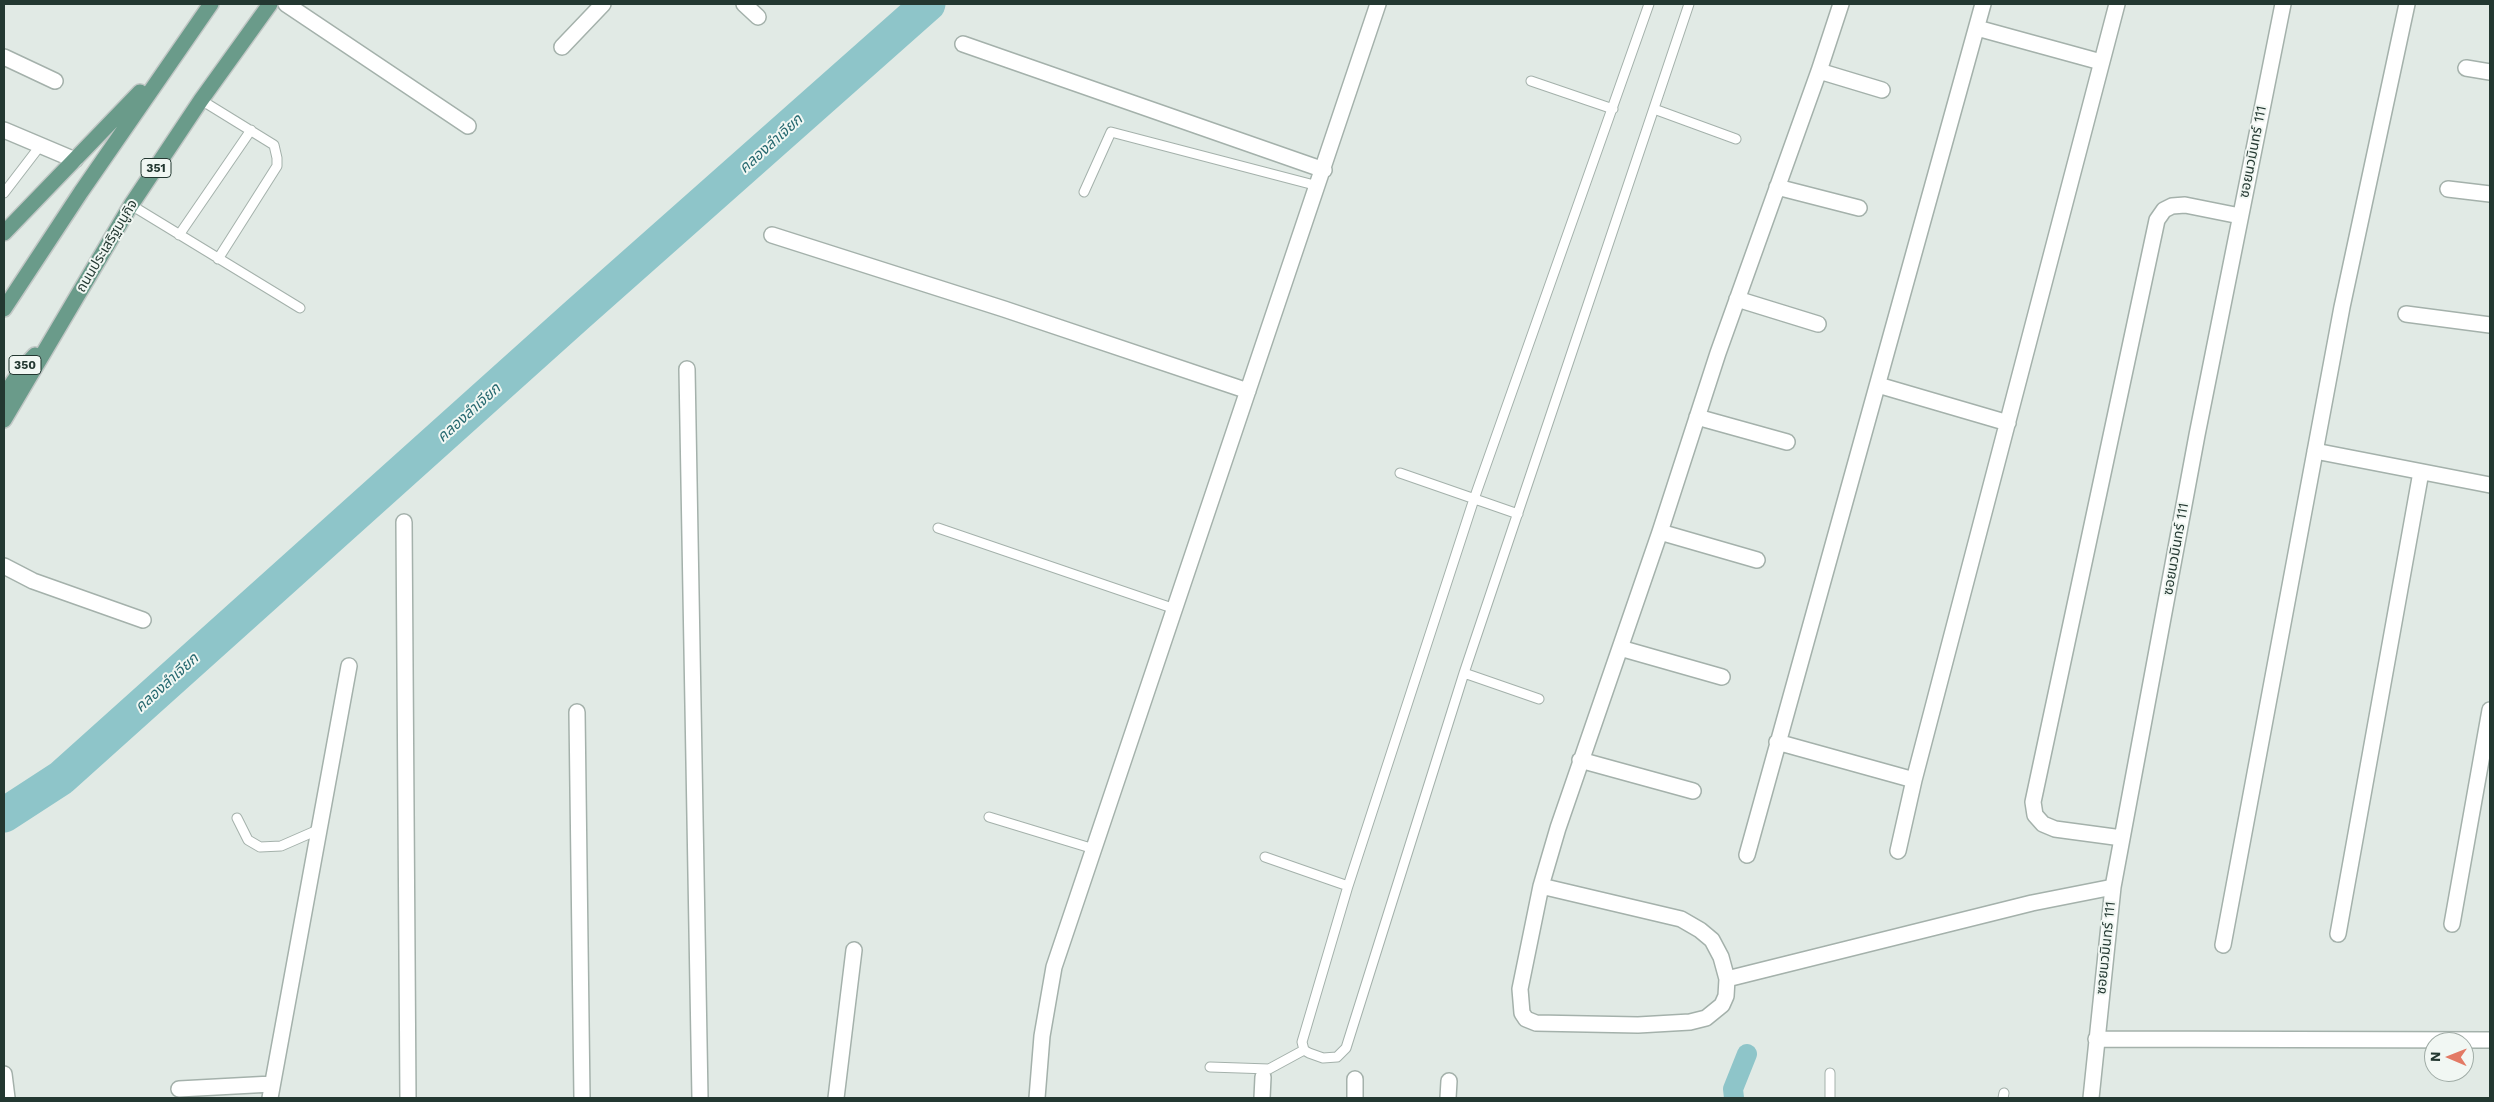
<!DOCTYPE html>
<html>
<head>
<meta charset="utf-8">
<style>
  body { margin:0 }
  #map { position:relative; width:2494px; height:1102px; overflow:hidden; background:#e1eae5; font-family:"Work Sans",sans-serif }
  canvas { display:block }
  .frame { position:absolute; inset:0; border:5px solid #233831; pointer-events:none }
  .north { position:absolute; left:2424px; top:1032px; width:50px; height:50px; box-sizing:border-box; background:#f1f7f3; border:1px solid #9faba5; border-radius:50%; rotate:271deg; font-size:14px; font-weight:700; line-height:20px; text-align:center; color:#233831 }
  .north::after { content:''; display:block; margin:auto; width:18px; height:22px; background:#e37a65; clip-path:polygon(50% 0,100% 100%,50% 72%,0 100%) }
</style>
</head>
<body>
<div id="map">
<canvas width="2494" height="1102"></canvas>
<div class="frame"></div>
<div class="north">N</div>
</div>
<script>
const g = document.querySelector('canvas').getContext('2d');
g.lineJoin = 'round';
const shape = rows => new Path2D(rows.map(r => 'M' + r).join(''));
function stroke(path, color, width, dash) { g.strokeStyle = color; g.lineWidth = width; g.lineCap = dash ? 'butt' : 'round'; g.setLineDash(dash || []); g.stroke(path); }
function drawText(font, color, halo, rows, align = 'center') {
  g.font = font + ' "Work Sans","Noto Sans Thai",sans-serif'; g.lineWidth = 4; g.setLineDash([]); g.textBaseline = 'middle'; g.strokeStyle = halo; g.fillStyle = color; for (const [text, x, y, turn = 0] of rows) {
    g.save(); g.translate(x, y); g.rotate((+turn || 0) * Math.PI / 180); g.textAlign = isNaN(turn) ? turn : align; if (halo) g.strokeText(text, 0, 0); g.fillText(text, 0, 0); g.restore();
  }
}
const canal = shape([
  [1734,1098,1733,1089,1747,1054]
]);
const river = shape([
  [4,815,61,778,578,314,928,4]
]);
const service = shape([
  [1649,4,1474,499,1348,886,1302,1042,1304,1050,1309,1053,1323,1058,1337,1057,1346,1048,1464,673,1689,4],
  [1531,81,1613,109],
  [201,100,274,145,277,158,277,166,218,259],
  [1654,109,1736,139],
  [1084,192,1111,132,1318,186],
  [4,193,40,146],
  [131,205,300,308],
  [179,235,251,130],
  [1400,473,1518,514],
  [938,528,1175,609],
  [1464,673,1539,699],
  [989,817,1094,849],
  [237,818,248,840,260,847,281,846,320,829],
  [1265,857,1348,886],
  [1210,1067,1269,1069,1304,1050],
  [1830,1098,1830,1073],
  [2003,1098,2004,1093]
]);
const minor = shape([
  [286,4,468,126],
  [744,4,758,17],
  [1977,28,2101,62],
  [963,44,1324,170],
  [562,47,603,4],
  [4,57,55,81],
  [2466,68,2490,72],
  [1819,71,1882,90],
  [4,130,75,160],
  [1777,187,1859,208],
  [2448,189,2490,194],
  [772,235,1004,309,1248,391],
  [1737,299,1818,324],
  [2406,314,2490,325],
  [687,369,700,1098],
  [1878,385,2008,423],
  [1697,417,1787,442],
  [2315,451,2490,485],
  [404,522,408,1098],
  [1660,532,1757,560],
  [4,566,33,581,143,620],
  [1620,648,1722,677],
  [577,712,582,1098],
  [1777,742,1914,780],
  [1580,760,1693,791],
  [2122,838,2055,829,2043,824,2035,815,2033,802,2157,220,2164,210,2172,206,2185,205,2240,216],
  [1898,851,1914,780,2117,4],
  [1747,855,1983,4],
  [1541,886,1681,919,1700,930,1712,940,1721,957,1727,979,1726,996,1722,1005,1706,1018,1690,1022,1638,1025,1536,1023,1526,1019,1522,1013,1520,989,1541,886,1558,828,1660,532,1718,353,1819,71,1841,4],
  [2452,924,2490,710],
  [2338,934,2421,472],
  [2223,945,2342,307,2407,4],
  [1727,979,2032,903,2113,887],
  [2096,1039,2490,1040],
  [4,1074,7,1098],
  [179,1089,272,1084],
  [270,1098,349,666],
  [836,1098,854,950],
  [1037,1098,1042,1036,1054,967,1378,4],
  [1262,1098,1263,1077],
  [1355,1098,1355,1079],
  [1448,1098,1449,1081],
  [2091,1098,2113,887,2197,435,2283,4]
]);
const primary = shape([
  [4,233,140,92],
  [4,309,81,192,211,4],
  [4,396,21,370,35,355],
  [4,420,131,205,201,100,270,4]
]);
const shields = [
  [156,168,30],
  [25,365,32]
];
const shieldNames = [
  ["351",156,168],
  ["350",25,365]
];
const streetNames = [
  ["ซอยนวมินทร์ 111",2253,152,-79],
  ["ถนนประเสริฐมนูกิจ",107,246,-59],
  ["ซอยนวมินทร์ 111",2176,549,-80],
  ["ซอยนวมินทร์ 111",2106,948,-84]
];
const waterNames = [
  ["คลองลำเจียก",771,144,-42],
  ["คลองลำเจียก",469,413,-42],
  ["คลองลำเจียก",167,683,-42]
];
stroke(canal, '#8ec5c9', 20);
stroke(river, '#8ec5c9', 35);
stroke(service, '#a4b1ab', 11);
stroke(minor, '#a4b1ab', 18);
stroke(primary, '#c1c7c5', 18);
stroke(service, '#fff', 9);
stroke(minor, '#fff', 15);
stroke(primary, '#6a9b8a', 15);
for (const [x, y, w] of shields) { const box = new Path2D(); box.roundRect(x - w / 2, y - 9.5, w, 19, 4); g.fillStyle = '#f1f7f3'; g.fill(box); stroke(box, '#233831', 1); }
drawText('bold 12px', '#233831', null, shieldNames);
drawText('14px', '#233831', '#f1f7f3', streetNames);
drawText('italic 15px', '#24676e', '#f1f7f3', waterNames);
</script>
</body>
</html>
